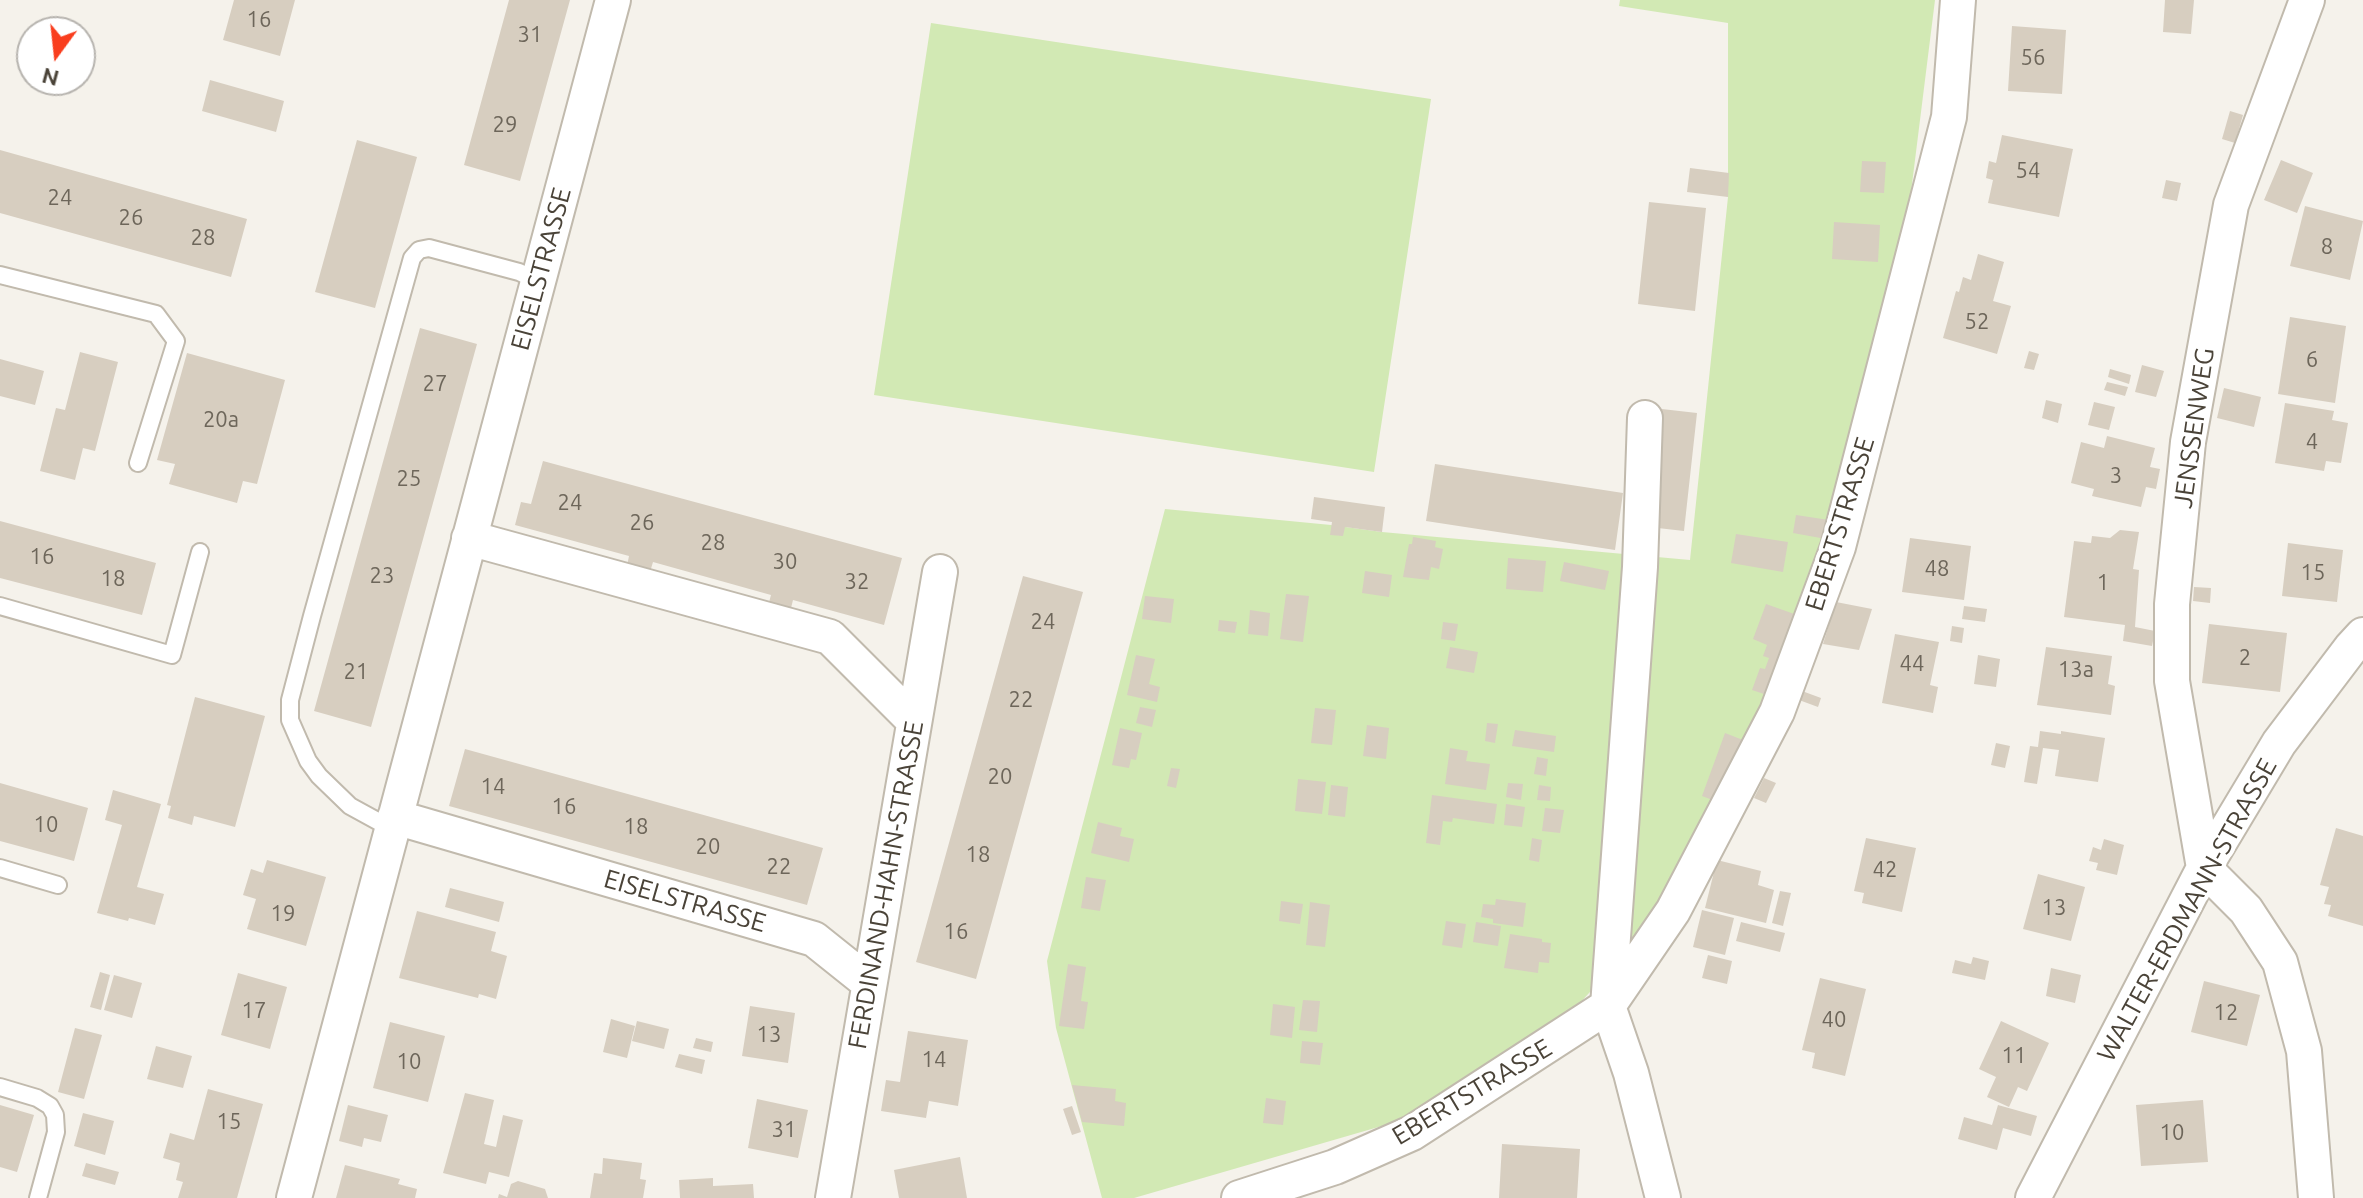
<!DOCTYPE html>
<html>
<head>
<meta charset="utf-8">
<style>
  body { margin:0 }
  #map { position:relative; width:2363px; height:1198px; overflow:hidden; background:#f5f2eb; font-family:Ubuntu,sans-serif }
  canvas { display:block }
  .north { position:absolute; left:16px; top:16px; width:80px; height:80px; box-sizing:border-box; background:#fff; border:2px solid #b7b4af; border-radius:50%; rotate:195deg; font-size:22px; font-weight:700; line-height:32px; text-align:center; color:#4a4338 }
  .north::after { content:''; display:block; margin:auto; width:28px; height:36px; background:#f93e1e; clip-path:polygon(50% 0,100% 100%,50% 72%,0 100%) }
</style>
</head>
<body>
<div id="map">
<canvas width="2363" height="1198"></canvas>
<div class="north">N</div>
</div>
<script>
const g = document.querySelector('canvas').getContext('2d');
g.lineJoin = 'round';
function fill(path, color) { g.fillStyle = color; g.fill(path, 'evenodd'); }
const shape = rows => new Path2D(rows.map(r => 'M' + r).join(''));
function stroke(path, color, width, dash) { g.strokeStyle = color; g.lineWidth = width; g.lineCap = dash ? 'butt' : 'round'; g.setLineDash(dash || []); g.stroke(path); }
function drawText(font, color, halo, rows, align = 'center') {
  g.font = font + ' Ubuntu,sans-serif'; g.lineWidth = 8; g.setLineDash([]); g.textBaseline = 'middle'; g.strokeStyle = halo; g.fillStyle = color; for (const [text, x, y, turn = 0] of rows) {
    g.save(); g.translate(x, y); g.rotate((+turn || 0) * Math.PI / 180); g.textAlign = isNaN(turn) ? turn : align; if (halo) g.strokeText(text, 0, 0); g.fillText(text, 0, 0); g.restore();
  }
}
const green = shape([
  [1620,0,1935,0,1909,208,1828,542,1767,709,1650,926,1579,1004,1406,1119,1134,1198,1102,1198,1056,1028,1047,961,1165,509,1331,525,1382,532,1690,560,1728,197,1728,23,1619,6],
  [931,23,1431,99,1374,472,874,395]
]);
const building = shape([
  [234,0,295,0,280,56,223,40],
  [509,0,570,0,520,181,464,165],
  [2165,0,2194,0,2191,34,2163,32],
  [2012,26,2066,30,2062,94,2008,91],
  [210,80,284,101,276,132,202,111],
  [2230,111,2243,115,2235,143,2222,139],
  [2002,135,2073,149,2059,217,1988,203,1993,180,1986,178,1989,161,1996,163],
  [357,140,417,157,375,308,315,292],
  [0,150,247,219,231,277,0,213],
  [2281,160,2313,173,2297,213,2264,200],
  [1862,161,1886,162,1884,193,1860,192],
  [1690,168,1729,173,1728,197,1687,192],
  [2166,180,2181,183,2177,201,2162,198],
  [1649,202,1706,208,1695,311,1638,304],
  [2305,206,2363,221,2350,280,2290,266],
  [1834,222,1880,225,1878,262,1832,259],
  [1978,254,2004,262,1993,301,2011,306,1997,354,1943,338,1956,291,1959,292,1963,277,1971,280],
  [2290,317,2346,326,2335,403,2278,394],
  [420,328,477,344,371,727,314,711],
  [2029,351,2039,354,2034,370,2024,368],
  [80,352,118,362,95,451,83,448,75,480,40,471,56,408,65,410],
  [187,353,285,380,257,484,243,481,237,503,169,484,175,464,157,460],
  [0,359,44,371,35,405,0,396],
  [2142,365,2164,371,2156,397,2135,392],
  [2110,369,2131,375,2129,384,2108,377],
  [2107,382,2128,387,2125,396,2104,390],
  [2224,388,2261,397,2254,427,2217,418],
  [2046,400,2062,404,2058,423,2042,418],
  [2094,402,2115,407,2109,430,2088,425],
  [2285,403,2334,411,2332,420,2348,423,2341,463,2326,461,2324,471,2275,463],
  [1653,408,1697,413,1684,531,1649,527],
  [2107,436,2155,448,2150,467,2160,469,2156,489,2146,487,2141,507,2092,496,2094,489,2071,483,2081,442,2104,448],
  [543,461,902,558,884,625,793,600,790,612,768,606,771,595,653,562,650,572,627,566,629,556,515,525,521,502,531,504],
  [1435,464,1623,493,1615,550,1426,521],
  [1314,497,1385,507,1382,532,1345,527,1343,536,1330,535,1332,522,1311,519],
  [1796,515,1829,520,1826,539,1793,533],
  [0,521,156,563,142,615,0,578],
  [2120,530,2139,532,2133,569,2139,570,2135,627,2155,631,2152,646,2123,641,2125,625,2064,617,2074,541,2091,543,2092,536,2110,538],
  [1736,534,1788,542,1783,572,1731,563],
  [1413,537,1436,541,1435,547,1443,549,1439,569,1431,567,1429,580,1403,577,1409,544,1412,544],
  [1910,538,1971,546,1964,600,1902,592],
  [2288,543,2343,550,2337,602,2282,596],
  [1508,558,1546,561,1543,592,1506,589],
  [1564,562,1609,571,1605,590,1560,581],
  [1365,571,1392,575,1389,597,1362,593],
  [1023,576,1083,592,976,979,916,962],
  [2194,587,2211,588,2210,603,2193,601],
  [1286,594,1309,596,1303,642,1280,639],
  [1145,596,1174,599,1171,623,1142,619],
  [1836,602,1872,609,1859,650,1823,644],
  [1766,604,1800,616,1770,696,1752,690,1760,668,1765,669,1769,658,1763,656,1767,645,1753,639],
  [1964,606,1987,609,1985,622,1962,619],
  [1250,610,1270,613,1268,636,1248,634],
  [1219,620,1237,622,1235,633,1218,631],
  [1443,622,1458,624,1455,641,1441,639],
  [2209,624,2287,633,2280,692,2202,683],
  [1952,626,1964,628,1962,643,1950,641],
  [1895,634,1939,642,1930,685,1938,687,1933,713,1882,703],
  [1450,647,1478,652,1474,673,1446,668],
  [2046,647,2112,656,2108,684,2115,686,2111,715,2037,705],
  [1136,655,1155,659,1149,684,1160,687,1157,702,1127,695],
  [1978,655,2000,659,1996,687,1974,684],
  [1802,691,1821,698,1818,707,1799,700],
  [195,697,265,716,235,827,194,816,192,825,168,818,171,806,167,805],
  [1140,707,1156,710,1152,727,1136,723],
  [1315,708,1336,710,1332,745,1311,743],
  [1487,723,1498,724,1495,743,1485,741],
  [1367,725,1389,728,1386,759,1363,756],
  [1120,728,1142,733,1136,760,1131,759,1129,768,1112,765],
  [1515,730,1556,736,1554,752,1512,746],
  [2040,731,2061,734,2061,731,2105,738,2098,782,2055,776,2059,750,2043,748,2037,784,2024,782,2030,746,2038,747],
  [1725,733,1743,740,1720,803,1702,796],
  [1996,743,2010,746,2005,768,1991,765],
  [1450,748,1468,751,1466,761,1490,764,1486,790,1445,784],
  [465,749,823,848,807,905,449,806],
  [1537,757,1548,759,1546,776,1534,774],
  [1171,768,1180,769,1176,788,1167,786],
  [1764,778,1776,783,1766,803,1754,798],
  [1298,779,1326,782,1322,814,1295,811],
  [0,783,88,808,74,861,0,841],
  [1508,783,1523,784,1521,800,1506,797],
  [1331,785,1348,787,1345,817,1328,815],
  [1539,785,1551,787,1550,801,1537,800],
  [113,790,161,804,137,887,164,894,155,925,129,918,128,921,97,913,122,825,105,820],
  [1432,795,1497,804,1494,824,1453,818,1452,822,1443,821,1440,845,1426,843],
  [1506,804,1525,807,1522,827,1504,825],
  [1545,808,1564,810,1560,833,1542,831],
  [1098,822,1122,828,1120,836,1134,839,1129,862,1091,853],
  [2336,828,2363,836,2363,926,2328,916,2331,905,2324,904,2329,887,2320,885],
  [1532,838,1542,840,1539,862,1529,860],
  [1866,838,1916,848,1902,912,1862,903,1864,893,1854,891],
  [2104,839,2124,845,2117,875,2096,870,2098,863,2089,861,2093,847,2101,850],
  [267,860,326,877,306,946,247,929,256,899,243,895,251,869,263,873],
  [1717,860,1761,871,1758,885,1774,890,1766,923,1705,908],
  [2038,874,2085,887,2071,941,2023,929],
  [1086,877,1106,880,1100,911,1081,908],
  [450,888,504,902,499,922,445,907],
  [1780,891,1791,893,1783,926,1772,923],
  [1496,899,1526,903,1523,927,1493,923,1493,919,1481,917,1483,904,1495,905],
  [1281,901,1303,904,1300,924,1279,921],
  [1310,902,1330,905,1325,947,1306,945],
  [1702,910,1734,918,1725,955,1693,947],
  [417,911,496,932,491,951,507,956,496,999,479,994,478,998,399,978],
  [1446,921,1466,924,1462,948,1442,945],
  [1476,922,1501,926,1498,946,1473,942],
  [1741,922,1785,933,1780,952,1736,941],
  [1510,934,1542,939,1542,942,1551,943,1549,963,1539,962,1538,973,1504,968],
  [1708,955,1732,961,1727,984,1702,978],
  [1973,957,1989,961,1985,980,1952,973,1955,960,1971,964],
  [1068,964,1086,967,1081,1001,1088,1002,1084,1029,1059,1026],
  [2051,968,2081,975,2075,1003,2046,996],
  [100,972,110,975,101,1010,90,1007],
  [238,973,287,987,270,1049,221,1035],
  [114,975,142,983,132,1018,104,1010],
  [1820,978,1866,989,1845,1076,1812,1068,1815,1053,1802,1050],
  [2204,981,2260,995,2247,1046,2191,1032],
  [1303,1000,1320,1001,1317,1032,1299,1030],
  [1273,1004,1295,1007,1292,1038,1270,1035],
  [750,1006,795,1013,788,1063,742,1056],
  [611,1019,635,1026,627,1058,603,1052],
  [637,1021,669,1029,664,1049,632,1041],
  [2001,1021,2049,1043,2027,1091,2018,1087,2009,1107,1987,1097,1996,1077,1979,1069],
  [390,1022,445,1036,428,1102,373,1088],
  [75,1028,102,1035,84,1099,58,1092],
  [908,1031,968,1040,958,1106,929,1101,926,1118,881,1111,886,1080,900,1082],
  [696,1038,713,1042,711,1052,693,1048],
  [1302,1041,1323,1043,1320,1065,1300,1063],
  [156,1046,192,1056,183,1088,147,1079],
  [679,1054,705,1060,702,1074,675,1067],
  [1072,1085,1116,1089,1115,1101,1126,1103,1124,1126,1082,1122],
  [208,1089,263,1104,237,1198,178,1198,183,1182,176,1180,180,1163,163,1158,170,1133,194,1140],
  [465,1093,494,1100,484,1144,496,1147,503,1115,523,1120,509,1177,489,1172,486,1184,443,1173],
  [1266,1098,1286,1101,1283,1125,1263,1123],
  [757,1099,808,1110,798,1158,748,1148],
  [2203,1100,2208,1162,2141,1166,2136,1105],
  [0,1105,34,1115,17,1172,0,1167],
  [348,1105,388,1115,381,1142,364,1138,362,1147,339,1141],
  [1998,1105,2037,1116,2031,1136,2003,1128,1997,1150,1958,1139,1964,1117,1992,1125],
  [1072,1106,1081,1132,1072,1135,1063,1109],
  [83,1113,114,1121,105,1155,74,1146],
  [1502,1144,1580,1149,1577,1198,1499,1198],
  [960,1157,967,1198,899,1198,894,1170],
  [603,1158,642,1163,640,1179,646,1180,643,1198,590,1198,594,1173,602,1174],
  [86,1163,119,1172,115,1185,82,1176],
  [345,1165,400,1179,398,1184,417,1189,415,1198,336,1198],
  [713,1178,713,1186,753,1184,754,1198,680,1198,679,1180],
  [518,1181,545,1189,548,1198,498,1198,499,1194,507,1197,511,1184]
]);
const service = shape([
  [0,275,156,314,176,341,138,463],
  [0,606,172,655,200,552],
  [392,829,350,806,319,776,308,761,290,720,290,700,312,616,412,258,419,250,429,248,519,272,538,281],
  [0,868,58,885],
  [0,1087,37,1098,50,1106,55,1115,56,1132,38,1198]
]);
const minor = shape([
  [2307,0,2231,205,2188,442,2172,604,2172,681,2204,868,2246,910,2280,962,2304,1051,2316,1198],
  [1645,418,1640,567,1608,1006,1631,1073,1663,1198],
  [469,538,830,637,914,721],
  [395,817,814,939,869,983],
  [294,1198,613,0],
  [833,1198,940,572],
  [1239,1198,1335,1167,1412,1133,1608,1006,1673,911,1777,712,1838,547,1949,117,1958,0],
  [2033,1198,2204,868,2279,743,2351,648,2363,635]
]);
const numberNames = [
  ["16",259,20],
  ["31",530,35],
  ["56",2033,58],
  ["29",505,125],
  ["54",2028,171],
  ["24",60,198],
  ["26",131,218],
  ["28",203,238],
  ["8",2327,247],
  ["52",1977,322],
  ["6",2312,360],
  ["27",435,384],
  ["20a",221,420],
  ["4",2312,442],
  ["3",2116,476],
  ["25",409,479],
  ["24",570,503],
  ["26",642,523],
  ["28",713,543],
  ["16",42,557],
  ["30",785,562],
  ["48",1937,569],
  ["15",2313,573],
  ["23",382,576],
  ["18",113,579],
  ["32",857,582],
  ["1",2103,583],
  ["24",1043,622],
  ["2",2245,658],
  ["44",1912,664],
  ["13a",2076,670],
  ["21",356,672],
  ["22",1021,700],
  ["20",1000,777],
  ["14",493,787],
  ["16",564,807],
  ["10",46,825],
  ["18",636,827],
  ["20",708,847],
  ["18",978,855],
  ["22",779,867],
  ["42",1885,870],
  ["13",2054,908],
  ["19",283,914],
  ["16",956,932],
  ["17",254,1011],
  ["12",2226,1013],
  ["40",1834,1020],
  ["13",769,1035],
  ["11",2014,1056],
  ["14",934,1060],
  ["10",409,1062],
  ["15",229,1122],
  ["31",784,1130],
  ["10",2172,1133]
];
const streetNames = [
  ["EISELSTRASSE",541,269,-75],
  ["JENSSENWEG",2194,428,-82],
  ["EBERTSTRASSE",1840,524,-73],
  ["FERDINAND-HAHN-STRASSE",886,885,-80],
  ["EISELSTRASSE",685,901,16],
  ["WALTER-ERDMANN-STRASSE",2187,910,-61],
  ["EBERTSTRASSE",1472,1092,-31]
];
fill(green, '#d2e9b4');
fill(building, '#d7cec0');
stroke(service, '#c1baad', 20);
stroke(minor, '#c1baad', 38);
stroke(service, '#fff', 16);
stroke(minor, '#fff', 34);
drawText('22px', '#6d665a', null, numberNames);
drawText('26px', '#4a4338', '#fff', streetNames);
</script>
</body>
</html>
